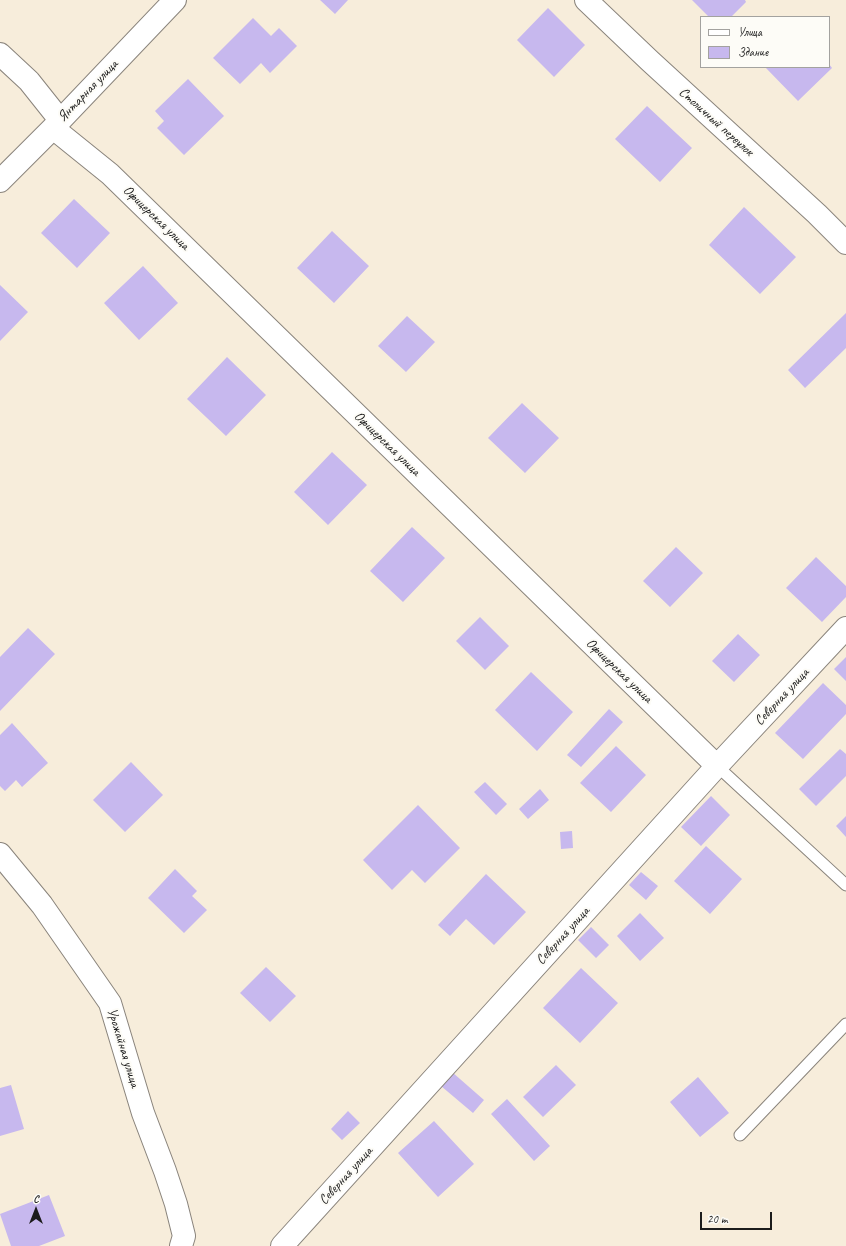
<!DOCTYPE html>
<html>
<head>
<meta charset="utf-8">
<style>
  body { margin:0 }
  #map { position:relative; width:846px; height:1246px; overflow:hidden; background:#f7eddb; font-family:Caveat,sans-serif }
  canvas { display:block }
  .legend { position:absolute; left:700px; top:16px; width:130px; height:52px; box-sizing:border-box; background:#fdfcf7; border:1px solid #a3a29f; margin:0; padding:5px 7px; list-style:none; font-size:12px; color:#1c1c1c }
  .legend li { display:flex; align-items:center; gap:8px; height:20px }
  .legend b { width:20px; border:1px solid #a3a29f }
  .north { position:absolute; left:16px; top:1190px; width:40px; height:40px; -webkit-text-stroke:3px #fdfcf7; paint-order:stroke; rotate:0deg; font-size:11px; font-weight:700; line-height:16px; text-align:center; color:#1c1c1c }
  .north::after { content:''; display:block; margin:auto; width:14px; height:18px; background:#1c1c1c; clip-path:polygon(50% 0,100% 100%,50% 72%,0 100%) }
  .scale { position:absolute; left:700px; top:1212px; width:72px; height:18px; box-sizing:border-box; border:2px solid #1c1c1c; border-top:0; padding-left:5px; font-size:12px; line-height:14px; white-space:nowrap; color:#1c1c1c; -webkit-text-stroke:3px #fdfcf7; paint-order:stroke }
</style>
</head>
<body>
<div id="map">
<canvas width="846" height="1246"></canvas>
<ul class="legend">
<li><b style="height:5px;background:#fff"></b>Улица</li>
<li><b style="height:11px;background:#c7b8ee"></b>Здание</li>
</ul>
<div class="north">С</div>
<div class="scale">20 m</div>
</div>
<script>
const g = document.querySelector('canvas').getContext('2d');
g.lineJoin = 'round';
function fill(path, color) { g.fillStyle = color; g.fill(path, 'evenodd'); }
const shape = rows => new Path2D(rows.map(r => 'M' + r).join(''));
function stroke(path, color, width, dash) { g.strokeStyle = color; g.lineWidth = width; g.lineCap = dash ? 'butt' : 'round'; g.setLineDash(dash || []); g.stroke(path); }
function drawText(font, color, halo, rows, align = 'center') {
  g.font = font + ' Caveat,sans-serif'; g.lineWidth = 4; g.setLineDash([]); g.textBaseline = 'middle'; g.strokeStyle = halo; g.fillStyle = color; for (const [text, x, y, turn = 0] of rows) {
    g.save(); g.translate(x, y); g.rotate((+turn || 0) * Math.PI / 180); g.textAlign = isNaN(turn) ? turn : align; if (halo) g.strokeText(text, 0, 0); g.fillText(text, 0, 0); g.restore();
  }
}
const building = shape([
  [320,0,348,0,335,14],
  [692,0,745,0,746,2,731,17,709,17],
  [548,8,585,45,554,77,517,40],
  [253,18,271,36,279,28,297,46,270,73,261,63,240,84,213,58],
  [829,64,832,68,798,101,765,67,829,67],
  [188,79,224,116,184,155,157,128,164,121,155,111],
  [647,106,692,148,660,182,615,139],
  [74,199,110,233,77,268,41,233],
  [744,207,796,257,760,294,709,245],
  [332,231,369,266,334,303,297,268],
  [143,266,178,303,139,340,104,303],
  [0,285,28,312,0,341],
  [846,313,846,348,805,388,788,370],
  [407,316,435,342,406,372,378,346],
  [227,357,266,395,226,436,187,399],
  [522,403,559,438,525,473,488,438],
  [332,452,367,485,328,525,294,492],
  [412,527,445,558,403,602,370,571],
  [676,547,703,573,670,607,643,581],
  [816,557,846,586,846,597,822,622,786,588],
  [480,617,509,646,485,670,456,641],
  [28,628,55,654,0,711,0,657],
  [738,634,760,655,734,682,712,661],
  [846,657,846,681,834,669],
  [531,672,573,712,537,751,495,710],
  [823,683,846,705,846,714,803,759,775,733],
  [609,709,623,722,581,767,567,755],
  [12,723,48,763,22,787,16,780,5,791,0,786,0,735],
  [616,746,646,775,611,812,580,783],
  [840,749,846,754,846,776,816,806,799,789],
  [131,762,163,795,125,832,93,800],
  [485,782,507,804,496,815,474,792],
  [540,789,549,800,528,819,519,809],
  [711,796,730,815,701,846,681,827],
  [418,805,460,848,425,883,412,870,392,890,363,860],
  [846,816,846,837,836,826],
  [572,831,573,848,561,849,560,832],
  [706,846,742,879,710,914,674,881],
  [175,869,197,891,192,896,207,910,184,933,148,898],
  [641,872,658,886,646,900,629,885],
  [486,874,526,912,494,945,466,919,450,936,438,925],
  [640,913,664,938,640,961,617,936],
  [591,927,609,945,596,958,578,940],
  [266,967,296,996,270,1022,240,993],
  [581,968,618,1003,580,1043,543,1008],
  [556,1065,576,1085,543,1117,523,1097],
  [452,1072,484,1100,473,1113,441,1086],
  [698,1077,729,1113,700,1137,670,1102],
  [11,1085,24,1129,0,1136,0,1088],
  [507,1099,550,1146,534,1161,491,1114],
  [348,1111,360,1123,342,1140,331,1129],
  [434,1121,474,1164,438,1197,398,1153],
  [49,1195,65,1236,39,1246,11,1246,0,1214]
]);
const lane = shape([
  [717,766,846,885],
  [740,1135,846,1024]
]);
const street = shape([
  [586,0,650,61,817,214,846,243],
  [0,54,29,81,60,120],
  [53,128,110,174,717,766],
  [0,181,53,128,175,0],
  [0,854,42,905,110,1003,143,1113,165,1171,176,1204,184,1236,181,1246],
  [282,1246,717,766,846,628]
]);
const streetNames = [
  ["Янтарная улица",88,91,-46],
  ["Столичный переулок",716,122,42],
  ["Офицерская улица",156,218,44],
  ["Офицерская улица",387,444,44],
  ["Офицерская улица",619,671,44],
  ["Северная улица",782,697,-47],
  ["Северная улица",563,936,-48],
  ["Урожайная улица",123,1048,73],
  ["Северная улица",346,1176,-48]
];
fill(building, '#c7b8ee');
stroke(lane, '#8a847c', 13);
stroke(street, '#8a847c', 24);
stroke(lane, '#fff', 11);
stroke(street, '#fff', 22);
drawText('14px', '#1c1c1c', '#fdfcf7', streetNames);
</script>
</body>
</html>
